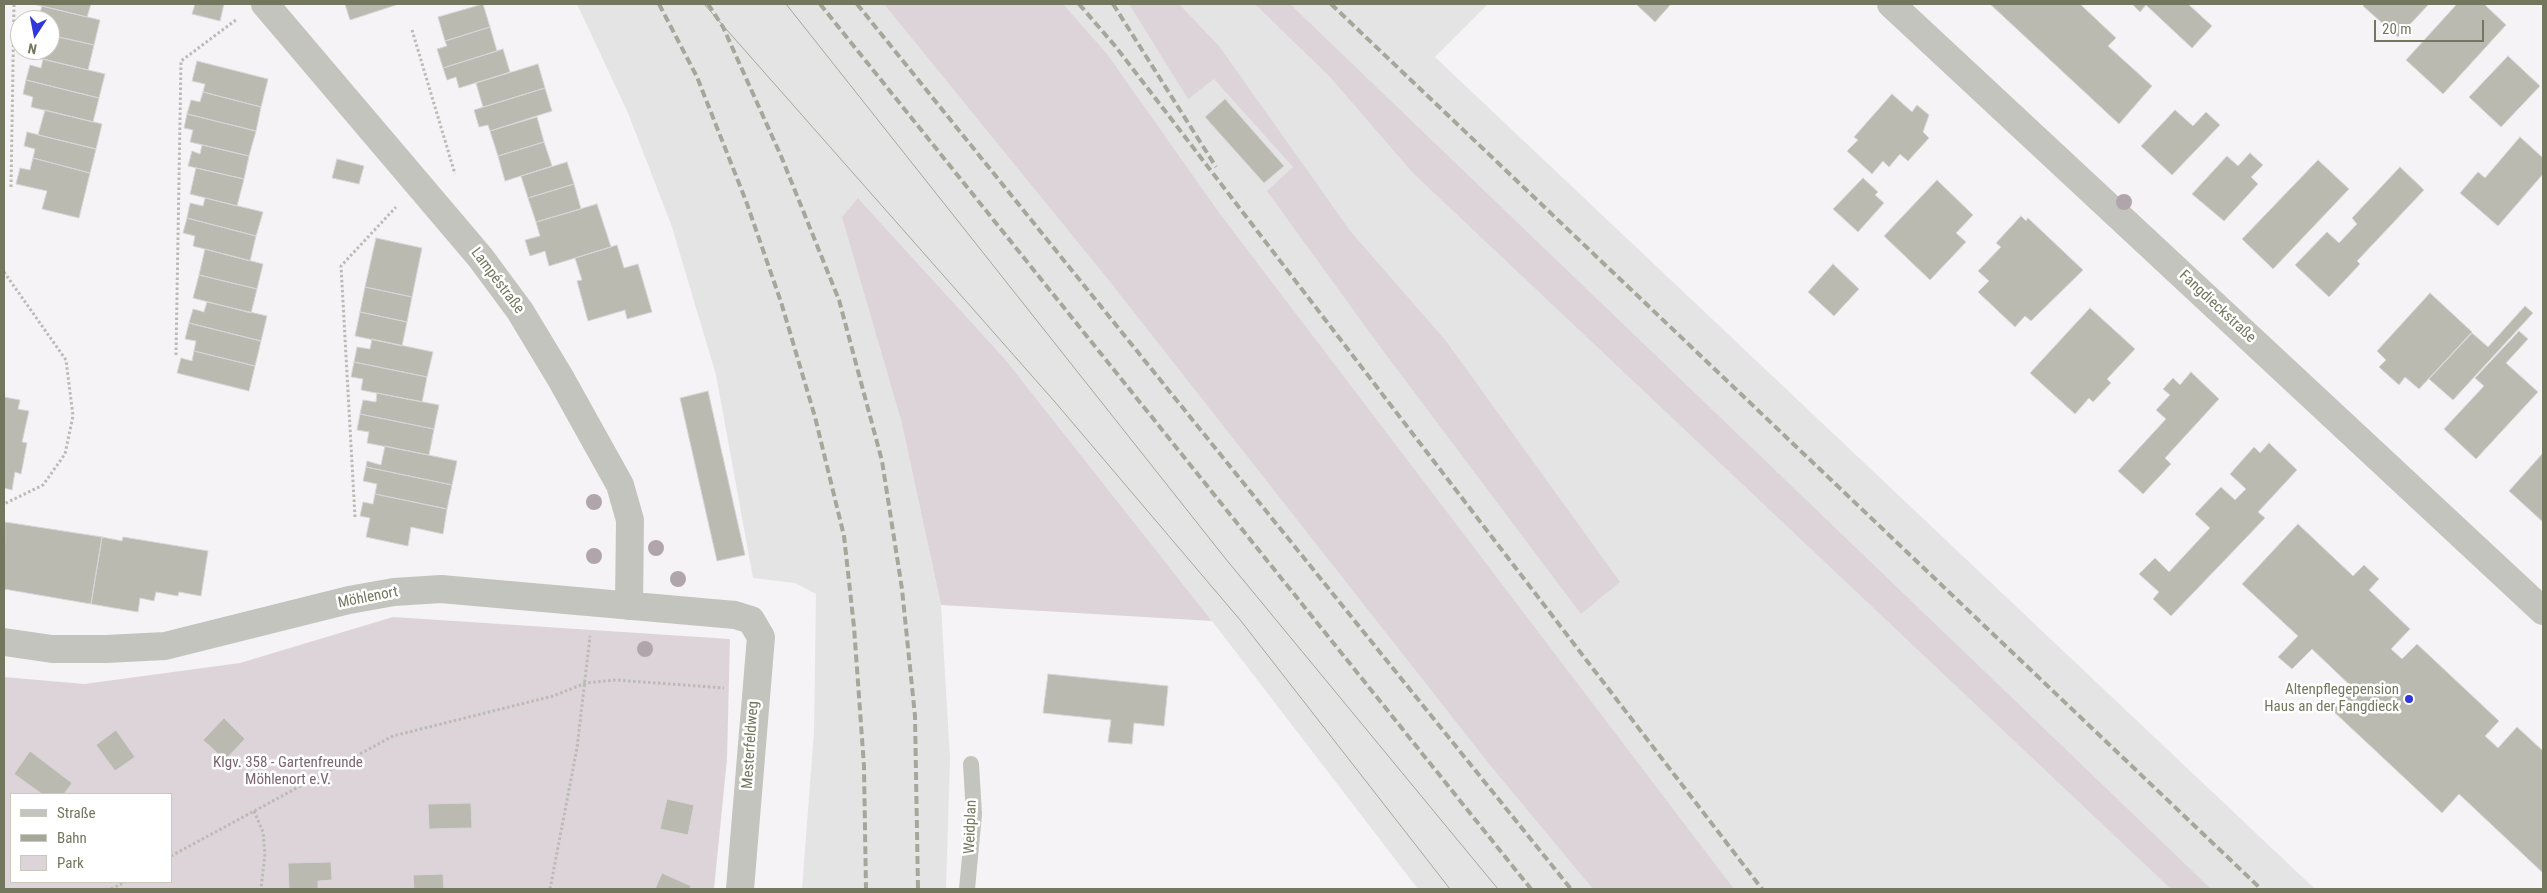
<!DOCTYPE html>
<html>
<head>
<meta charset="utf-8">
<style>
  body { margin:0 }
  #map { position:relative; width:2547px; height:893px; overflow:hidden; background:#f5f3f6; font-family:"Roboto Condensed",sans-serif }
  canvas { display:block }
  .frame { position:absolute; inset:0; border:5px solid #73775e; pointer-events:none }
  .legend { position:absolute; left:10px; top:793px; width:162px; height:90px; box-sizing:border-box; background:#fff; border:1px solid #c7c9bf; margin:0; padding:6px 9px; list-style:none; font-size:15px; color:#73775e }
  .legend li { display:flex; align-items:center; gap:10px; height:25px }
  .legend b { width:25px; border:1px solid #c7c9bf }
  .north { position:absolute; left:10px; top:10px; width:50px; height:50px; box-sizing:border-box; background:#fff; border:1px solid #c7c9bf; border-radius:50%; rotate:191deg; font-size:14px; font-weight:700; line-height:20px; text-align:center; color:#73775e }
  .north::after { content:''; display:block; margin:auto; width:18px; height:22px; background:#2f37da; clip-path:polygon(50% 0,100% 100%,50% 72%,0 100%) }
  .scale { position:absolute; left:2374px; top:20px; width:110px; height:22px; box-sizing:border-box; border:2px solid #73775e; border-top:0; padding-left:6px; font-size:15px; line-height:18px; white-space:nowrap; color:#73775e; -webkit-text-stroke:4px #fff; paint-order:stroke }
</style>
</head>
<body>
<div id="map">
<canvas width="2547" height="893"></canvas>
<div class="frame"></div>
<ul class="legend">
<li><b style="height:6px;background:#c3c4bd"></b>Straße</li>
<li><b style="height:6px;background:#a5a79b"></b>Bahn</li>
<li><b style="height:14px;background:#ddd4da"></b>Park</li>
</ul>
<div class="north">N</div>
<div class="scale">20 m</div>
</div>
<script>
const g = document.querySelector('canvas').getContext('2d');
g.lineJoin = 'round';
function fill(path, color) { g.fillStyle = color; g.fill(path, 'evenodd'); }
const shape = rows => new Path2D(rows.map(r => 'M' + r).join(''));
function stroke(path, color, width, dash) { g.strokeStyle = color; g.lineWidth = width; g.lineCap = dash ? 'butt' : 'round'; g.setLineDash(dash || []); g.stroke(path); }
function drawText(font, color, halo, rows, align = 'center') {
  g.font = font + ' "Roboto Condensed",sans-serif'; g.lineWidth = 5; g.setLineDash([]); g.textBaseline = 'middle'; g.strokeStyle = halo; g.fillStyle = color; for (const [text, x, y, turn = 0] of rows) {
    g.save(); g.translate(x, y); g.rotate((+turn || 0) * Math.PI / 180); g.textAlign = isNaN(turn) ? turn : align; if (halo) g.strokeText(text, 0, 0); g.fillText(text, 0, 0); g.restore();
  }
}
const built = shape([
  [577,4,1488,4,1435,57,2315,889,1418,889,1212,621,1005,359,858,198,901,420,941,605,950,759,946,889,802,889,814,731,816,594,795,583,753,578,716,375,672,227,628,113]
]);
const green = shape([
  [884,4,1063,4,1107,54,1220,214,1734,889,1593,889,1490,765,1107,278],
  [1129,4,1179,4,1219,46,1351,232,1446,341,1620,582,1581,614,1378,344,1267,191,1293,167,1214,79,1188,99],
  [1255,4,1290,4,2211,889,2171,889,1413,173,1330,77],
  [858,198,1005,359,1212,621,941,605,901,420,842,217],
  [393,617,730,639,727,759,714,889,4,889,4,677,84,684,240,663],
  [11,794,171,794,171,882,11,882]
]);
const building = shape([
  [33,4,91,4,87,17,33,4],
  [195,4,224,4,220,21,192,14,195,4],
  [345,4,395,4,396,5,350,20,345,4],
  [483,4,490,27,445,41,438,17,483,4],
  [1636,4,1671,4,1655,22,1636,4],
  [1990,4,2080,4,2116,38,2108,46,2152,86,2119,124,1990,4],
  [2132,4,2188,4,2212,26,2192,48,2146,5,2140,12,2132,4],
  [2365,4,2429,4,2398,37,2363,6,2365,4],
  [2457,4,2484,4,2506,25,2443,94,2406,60,2457,4],
  [42,6,100,20,94,45,50,35,50,20,38,20,42,6],
  [490,27,497,51,443,68,437,49,447,46,445,41,490,27],
  [50,35,94,45,88,70,29,56,31,50,50,50,50,35],
  [503,49,510,72,459,88,456,77,447,80,443,68,503,49],
  [2508,56,2540,86,2501,127,2469,97,2508,56],
  [43,59,105,74,99,98,26,80,30,65,41,68,43,59],
  [197,61,268,79,261,107,203,92,205,84,192,81,197,61],
  [538,64,545,88,483,107,476,83,538,64],
  [26,80,99,98,93,122,31,107,33,97,23,94,26,80],
  [545,88,552,111,490,131,488,125,479,127,474,110,545,88],
  [203,92,261,107,256,131,187,114,191,100,200,102,203,92],
  [1892,94,1912,112,1917,105,1929,115,1923,132,1929,138,1908,161,1900,154,1889,167,1883,161,1872,174,1847,151,1858,140,1854,137,1892,94],
  [1225,99,1284,166,1264,183,1205,117,1225,99],
  [45,110,102,124,96,149,38,135,45,110],
  [2175,110,2193,126,2206,112,2220,125,2172,175,2141,146,2175,110],
  [187,114,256,131,249,156,190,142,193,130,184,128,187,114],
  [537,117,544,142,498,156,490,131,537,117],
  [27,132,96,149,90,173,33,158,35,149,24,146,27,132],
  [2520,137,2543,158,2543,174,2498,226,2460,193,2478,172,2485,178,2520,137],
  [544,142,552,166,505,181,498,156,544,142],
  [202,145,249,156,244,179,188,166,192,151,200,154,202,145],
  [2250,153,2263,165,2251,177,2258,184,2224,221,2192,194,2227,156,2238,166,2250,153],
  [33,158,90,173,79,218,42,209,47,191,16,184,20,168,30,170,33,158],
  [337,159,364,166,359,184,332,178,337,159],
  [2318,160,2349,189,2273,269,2242,239,2318,160],
  [567,162,574,184,528,198,521,176,567,162],
  [2400,167,2424,190,2357,261,2360,264,2329,297,2295,265,2327,232,2339,243,2357,224,2352,218,2400,167],
  [196,168,244,179,237,206,190,194,196,168],
  [1863,178,1878,192,1875,195,1884,203,1858,232,1833,209,1863,178],
  [1937,180,1973,215,1956,233,1966,242,1930,280,1884,236,1937,180],
  [574,184,581,209,536,222,528,198,574,184],
  [205,198,263,212,256,236,187,218,190,203,203,206,205,198],
  [597,204,611,247,549,266,545,251,530,256,525,240,540,236,536,222,597,204],
  [2021,216,2026,221,2028,218,2083,270,2031,321,2025,316,2015,327,1978,292,1989,281,1978,271,2001,247,1996,243,2021,216],
  [187,218,256,236,250,261,193,246,195,236,183,233,187,218],
  [376,238,422,248,412,297,365,287,376,238],
  [617,245,624,268,638,264,652,312,627,319,625,310,588,321,577,281,582,280,575,258,617,245],
  [205,249,263,264,257,289,199,275,205,249],
  [1833,264,1859,289,1834,316,1808,292,1833,264],
  [199,275,257,289,251,313,193,298,199,275],
  [365,287,412,297,407,322,360,312,365,287],
  [2430,293,2472,332,2419,389,2405,377,2399,385,2379,367,2386,360,2377,351,2430,293],
  [207,302,267,316,261,341,189,323,193,309,204,312,207,302],
  [2525,306,2533,313,2453,400,2429,379,2472,333,2488,347,2525,306],
  [2090,308,2135,349,2107,379,2111,383,2093,402,2089,398,2075,414,2030,373,2090,308],
  [360,312,407,322,402,346,355,336,360,312],
  [189,323,261,341,255,366,194,351,196,341,185,339,189,323],
  [2519,331,2528,339,2506,363,2538,392,2476,459,2444,429,2484,386,2475,378,2519,331],
  [372,339,433,352,427,377,354,362,357,347,370,349,372,339],
  [194,351,255,366,249,391,177,373,181,358,192,361,194,351],
  [354,362,427,377,422,402,361,390,363,379,351,377,354,362],
  [2191,372,2219,399,2165,458,2171,464,2143,494,2118,471,2166,419,2156,410,2170,395,2163,389,2173,378,2180,385,2191,372],
  [708,391,745,555,717,561,680,398,708,391],
  [377,393,439,405,434,429,360,414,363,400,376,402,377,393],
  [4,397,20,400,18,409,29,411,22,442,27,443,21,474,15,472,12,490,4,488,4,397],
  [360,414,434,429,429,455,367,443,369,432,357,430,360,414],
  [2269,443,2297,470,2258,512,2265,518,2171,616,2153,599,2159,592,2139,574,2155,558,2169,572,2210,528,2195,514,2221,487,2235,500,2246,489,2230,474,2254,447,2260,453,2269,443],
  [385,446,457,461,452,485,366,467,367,461,381,465,385,446],
  [2543,453,2543,522,2509,491,2543,453],
  [366,467,452,485,447,509,375,494,377,484,363,481,366,467],
  [375,494,447,509,443,534,411,527,408,546,366,537,370,518,360,516,363,502,373,504,375,494],
  [5,522,102,537,91,604,4,589,5,522],
  [2298,524,2353,576,2364,565,2379,579,2369,590,2410,629,2391,649,2402,659,2417,644,2499,721,2485,736,2498,748,2517,727,2543,751,2543,873,2459,794,2442,813,2332,710,2353,688,2312,649,2292,669,2278,657,2298,636,2242,584,2298,524],
  [102,537,122,541,123,537,208,551,201,596,179,592,178,596,156,592,154,601,140,598,138,612,91,604,102,537],
  [1048,674,1168,686,1164,726,1134,723,1132,744,1108,742,1111,720,1043,713,1048,674],
  [224,718,245,739,225,760,203,740,224,718],
  [116,730,135,757,115,771,96,745,116,730],
  [30,751,72,783,64,794,42,794,14,774,30,751],
  [667,799,694,805,688,835,660,829,667,799],
  [471,803,472,828,429,829,428,804,471,803],
  [331,862,332,880,318,881,318,889,289,889,288,863,331,862],
  [662,873,691,886,690,889,655,889,662,873],
  [443,874,444,889,414,889,413,875,443,874]
]);
const path = shape([
  [412,30,455,174],
  [11,187,14,4],
  [4,272,66,360,73,416,65,454,43,485,4,504],
  [176,355,181,61,237,19],
  [355,517,341,266,396,207],
  [254,811,263,832,265,854,261,889],
  [171,856,393,736,553,696,586,683,616,680,724,688],
  [111,889,125,882],
  [550,889,577,748,590,636]
]);
const service = shape([
  [967,889,974,814,971,764]
]);
const minor = shape([
  [265,4,480,257,520,311,561,379,620,485,630,520,629,606],
  [1891,4,2543,611],
  [4,642,52,649,106,649,165,646,349,600,394,592,441,589,735,615,751,620,761,637,740,889]
]);
const tram = shape([
  [704,4,1055,402,1241,621,1450,889],
  [786,4,1225,558,1498,889]
]);
const rail = shape([
  [659,4,697,77,746,201,781,302,815,417,844,536,854,627,864,766,866,889],
  [708,4,723,27,781,156,839,300,882,461,902,589,915,716,918,889],
  [820,4,1531,889],
  [857,4,1571,889],
  [1079,4,1116,47,1762,889],
  [1113,4,1216,167],
  [1331,4,2261,889]
]);
const trees = [
  [2124,202],
  [594,502],
  [656,548],
  [594,556],
  [678,579],
  [645,649]
];
const markers = [
  [2409,699,5,"#2f37da"]
];
const streetNames = [
  ["Lampéstraße",497,281,53],
  ["Fangdieckstraße",2217,307,43],
  ["Möhlenort",368,598,-11],
  ["Mesterfeldweg",751,745,-86],
  ["Weidplan",971,827,-88]
];
const poiNames = [
  ["Altenpflegepension",2399,690],
  ["Haus an der Fangdieck",2399,707]
];
const parkNames = [
  ["Klgv. 358 - Gartenfreunde",288,763],
  ["Möhlenort e.V.",288,780]
];
fill(built, '#e5e4e4');
fill(green, '#ddd4da');
fill(building, '#babab0');
stroke(building, '#d7d5d7', 1);
stroke(path, '#babbb5', 3, [2.5, 2.5]);
stroke(service, '#c3c4bd', 16);
stroke(minor, '#c3c4bd', 28);
stroke(tram, '#a5a79b', 1);
stroke(rail, '#a5a79b', 4, [8, 4]);
g.fillStyle = '#b1a5ac';
for (const [x, y] of trees) { g.beginPath(); g.arc(x, y, 8, 0, 2 * Math.PI); g.fill(); }
for (const [x, y, r, color] of markers) { const dot = new Path2D(); dot.arc(x, y, r, 0, 2 * Math.PI); g.fillStyle = color; g.fill(dot); stroke(dot, '#fff', 2); }
drawText('15px', '#73775e', '#fff', streetNames);
drawText('15px', '#73775e', '#fff', poiNames, 'right');
drawText('15px', '#7a656f', '#fff', parkNames);
</script>
</body>
</html>
